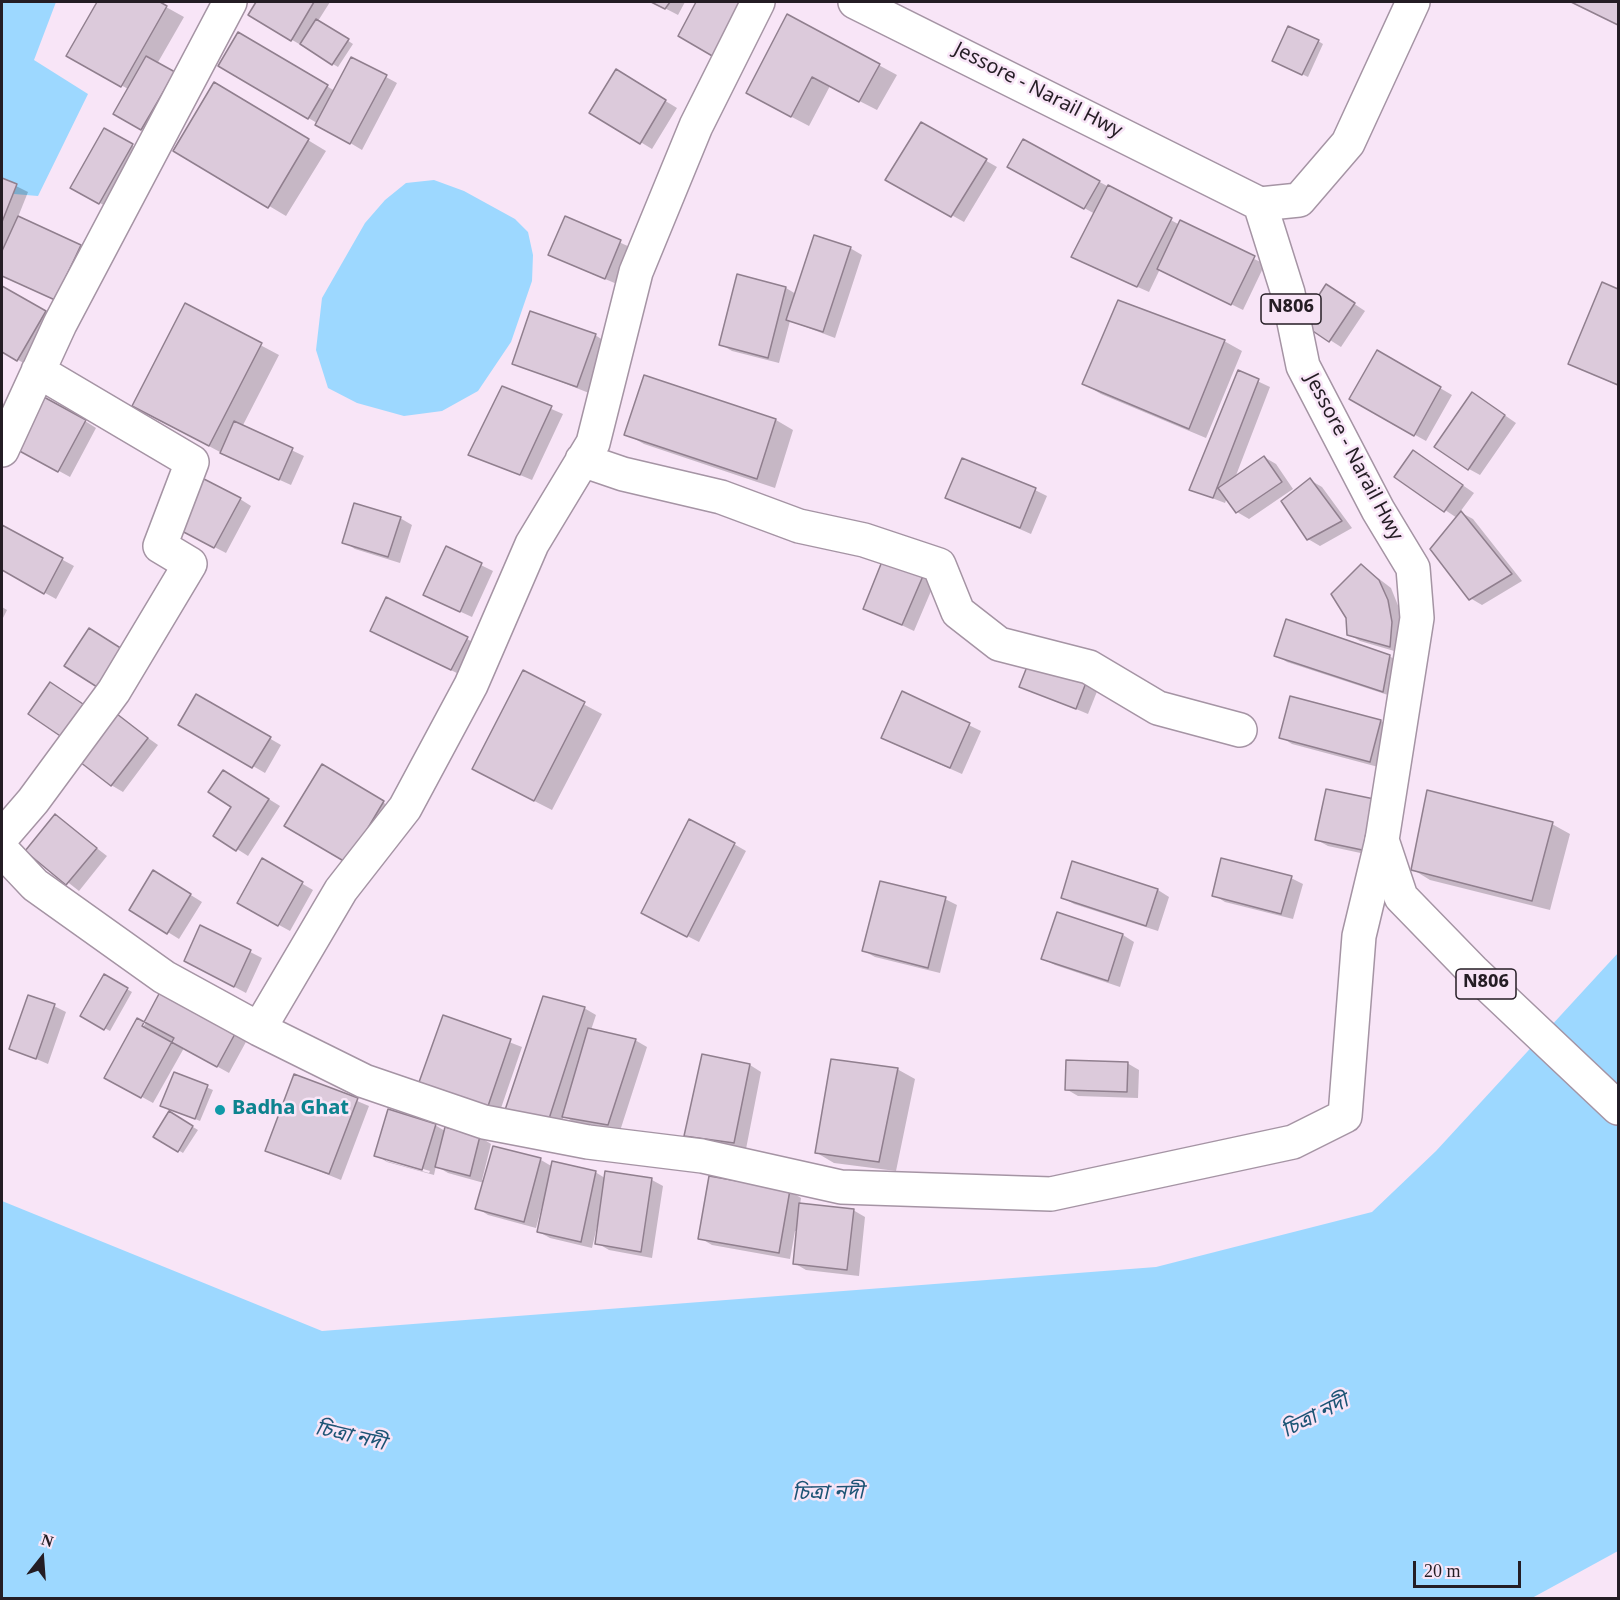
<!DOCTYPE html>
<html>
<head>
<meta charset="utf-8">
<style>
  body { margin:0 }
  #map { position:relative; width:1620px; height:1600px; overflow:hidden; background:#f8e5f7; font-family:Georgia,serif }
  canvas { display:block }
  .frame { position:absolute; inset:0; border:3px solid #241d24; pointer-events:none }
  .north { position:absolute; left:12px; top:1528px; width:60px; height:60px; -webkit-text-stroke:4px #f8e5f7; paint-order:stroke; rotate:17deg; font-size:16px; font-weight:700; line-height:24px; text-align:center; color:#241d24 }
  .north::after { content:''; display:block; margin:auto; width:21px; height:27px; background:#241d24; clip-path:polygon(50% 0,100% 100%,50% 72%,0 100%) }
  .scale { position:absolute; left:1413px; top:1561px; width:108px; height:27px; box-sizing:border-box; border:3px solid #241d24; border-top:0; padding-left:8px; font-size:18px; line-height:21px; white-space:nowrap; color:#241d24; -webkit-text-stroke:4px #f8e5f7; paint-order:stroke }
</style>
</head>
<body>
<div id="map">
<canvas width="1620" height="1600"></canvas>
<div class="frame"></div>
<div class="north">N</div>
<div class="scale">20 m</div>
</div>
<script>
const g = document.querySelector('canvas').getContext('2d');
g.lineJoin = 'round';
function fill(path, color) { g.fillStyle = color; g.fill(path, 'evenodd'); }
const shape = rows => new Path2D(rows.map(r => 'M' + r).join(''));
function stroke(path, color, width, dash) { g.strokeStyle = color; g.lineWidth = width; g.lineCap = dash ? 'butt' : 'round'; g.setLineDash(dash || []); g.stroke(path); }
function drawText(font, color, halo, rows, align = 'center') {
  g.font = font + ' Georgia,"Noto Sans Bengali",serif'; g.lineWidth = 5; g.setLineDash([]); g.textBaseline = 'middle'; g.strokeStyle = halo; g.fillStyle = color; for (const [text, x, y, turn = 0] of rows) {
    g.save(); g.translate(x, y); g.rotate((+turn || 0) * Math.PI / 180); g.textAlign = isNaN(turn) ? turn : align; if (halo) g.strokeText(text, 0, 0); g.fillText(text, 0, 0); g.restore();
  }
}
const water = shape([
  [2,2,56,2,34,60,88,94,38,196,2,193],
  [434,180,464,191,515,219,528,232,533,255,532,281,511,342,478,391,442,411,404,416,357,403,328,388,316,350,322,298,365,223,385,200,406,183],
  [1618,953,1618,1551,1532,1598,2,1598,2,1201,322,1331,1156,1267,1372,1212,1436,1151]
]);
const shadow = shape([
  [99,2,157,2,184,17,157,64,186,80,154,136,115,113,128,89,68,55],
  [258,2,330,2,318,21,353,44,338,67,250,15],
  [653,2,685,2,678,15],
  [698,2,739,2,754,10,680,35],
  [1571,2,1618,2,1618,25],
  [788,16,897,75,877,110,830,86,809,126,765,103],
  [238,34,335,91,386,77,397,83,362,150,220,65],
  [1318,41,1323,44,1308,77,1279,63],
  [616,71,677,108,652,149,591,112],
  [215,84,326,151,286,216,175,150],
  [922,124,997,167,964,222,887,179],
  [105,130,143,152,111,209,72,188],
  [1023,141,1180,225,1265,264,1243,310,1160,269,1149,292,1084,263,1095,214,1009,166],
  [2,179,28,192,18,217,92,253,67,306,2,275],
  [566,218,632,248,617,284,562,261],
  [850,248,862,255,835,338,790,321,779,363,732,351,720,344,738,276,786,288,796,294],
  [1603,284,1618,291,1618,386,1570,363],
  [2,288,56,318,29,366,2,351],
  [1338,293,1365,311,1341,347,1330,340],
  [185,305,279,355,242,427,304,456,291,485,233,459,151,415],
  [595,335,606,342,589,393,513,363],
  [1224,341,1242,351,1206,438,1101,394,1084,384],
  [1378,352,1452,395,1426,441,1351,399],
  [1238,372,1270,387,1235,478,1264,457,1276,464,1293,489,1249,519,1237,512,1227,498,1225,503,1191,490],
  [645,377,776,420,793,430,775,488,644,444,626,434],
  [503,388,563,414,532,480,470,454],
  [1484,401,1516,423,1480,475,1469,469],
  [85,421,96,428,70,477,28,454],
  [1425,459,1474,493,1460,512,1473,519,1522,581,1482,605,1470,598,1457,518,1396,477],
  [1310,480,1322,487,1352,528,1320,546,1308,539],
  [1035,490,1047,496,1031,534,947,497],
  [240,499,251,506,226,553,191,535],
  [400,518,412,525,400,563,355,549,344,542],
  [2,527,74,566,56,599,2,569],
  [446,548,493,571,472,617,437,601],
  [1361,565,1391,588,1399,608,1403,629,1401,653,1360,641,1348,634],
  [922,577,934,584,914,631,865,608],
  [2,607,7,610,2,620],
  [383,637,467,639,478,645,463,676],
  [1276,655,1389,656,1401,663,1394,697,1287,662],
  [1030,661,1098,689,1088,714,1021,686],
  [523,672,602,714,552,810,491,779],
  [903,693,981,731,962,774,894,744],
  [197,696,281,745,265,773,180,724],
  [117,716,158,745,123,792,111,785],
  [1381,721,1392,728,1382,768,1292,744,1281,737],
  [322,766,394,809,359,869],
  [235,778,280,806,248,856,237,849,233,806],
  [1390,808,1379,857,1328,846,1317,840],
  [55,816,107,856,79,891,27,850],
  [1552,824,1570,834,1550,910,1430,880,1412,869],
  [734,844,746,851,699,942,654,919],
  [262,860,313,890,290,931,239,903],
  [1073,863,1158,890,1169,897,1158,931,1074,904,1062,897],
  [1291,878,1303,884,1293,919,1225,902,1214,895],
  [165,879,202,902,179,939,131,909],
  [945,899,957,905,940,973,875,957,864,951],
  [201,927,262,958,246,993,197,967],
  [1123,935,1134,942,1120,987,1055,965,1043,959],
  [104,976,132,992,110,1031,82,1016],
  [162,992,247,1040,229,1073,184,1048,153,1103,106,1077,145,1024],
  [54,1006,66,1012,48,1064,11,1048],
  [584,1008,596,1015,591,1030,635,1040,647,1047,620,1131,575,1123,564,1116,559,1130,519,1116],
  [444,1017,522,1047,499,1114,432,1091],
  [1127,1063,1139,1070,1138,1098,1078,1096,1066,1089],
  [750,1065,761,1072,746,1149,698,1142,686,1135],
  [897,1069,915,1079,896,1171,834,1163,817,1153],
  [175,1074,213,1090,200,1121,168,1108],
  [295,1075,369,1106,341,1180,267,1150],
  [170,1113,198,1130,183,1153,155,1136],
  [435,1125,445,1131,480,1137,491,1144,482,1180,484,1181,494,1147,541,1160,553,1167,595,1172,605,1178,606,1173,652,1180,663,1186,652,1258,609,1250,597,1243,599,1226,597,1226,592,1248,550,1238,539,1232,544,1206,542,1206,536,1228,488,1215,477,1208,484,1183,448,1173,436,1166,434,1175,387,1162,376,1155],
  [386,1158,430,1171,429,1173,386,1161],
  [790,1191,801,1198,800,1205,853,1210,865,1217,859,1276,806,1270,794,1263,798,1231,795,1231,790,1259,712,1245,700,1238]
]);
const building = shape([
  [97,2,160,2,167,6,121,87,66,56,97,2],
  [256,2,314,2,291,41,248,15,256,2],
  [651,2,670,2,665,9,651,2],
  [696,2,742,2,714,57,678,36,696,2],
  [1571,2,1618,2,1618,25,1571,2],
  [787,14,880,64,859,102,812,77,791,117,746,93,787,14],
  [316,19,349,39,332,65,300,44,316,19],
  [1288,26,1319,40,1302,75,1272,61,1288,26],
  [238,32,328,85,308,119,218,66,238,32],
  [146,56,175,72,141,130,113,114,146,56],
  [351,57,387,75,350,144,315,125,351,57],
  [616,69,666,100,640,144,589,113,616,69],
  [214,82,309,139,268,208,173,151,214,82],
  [921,122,987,159,951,217,885,180,921,122],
  [104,128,133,144,99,204,70,188,104,128],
  [1023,139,1100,181,1084,209,1007,167,1023,139],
  [2,178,17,184,2,222,2,178],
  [1108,185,1172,218,1137,287,1071,257,1108,185],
  [18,216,81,245,55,300,2,276,2,251,18,216],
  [565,216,621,240,605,279,548,255,565,216],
  [1180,220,1255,256,1231,305,1157,269,1180,220],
  [814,235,851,247,823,332,786,320,814,235],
  [737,274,786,287,768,358,719,345,737,274],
  [1602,282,1618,289,1618,385,1568,364,1602,282],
  [1326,284,1355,303,1329,342,1301,323,1326,284],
  [2,286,46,311,17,361,2,352,2,286],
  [1118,300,1225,340,1189,429,1082,384,1118,300],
  [185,303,262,343,209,446,132,406,185,303],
  [530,311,596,334,577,387,512,364,530,311],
  [1377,350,1441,387,1414,436,1349,399,1377,350],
  [1238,370,1259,379,1213,498,1189,490,1238,370],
  [644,375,776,419,757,479,624,435,644,375],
  [502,386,552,406,520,475,468,455,502,386],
  [1472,392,1505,415,1468,470,1434,447,1472,392],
  [42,396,86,420,58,472,14,448,42,396],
  [234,421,293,448,279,480,220,453,234,421],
  [1413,450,1463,485,1444,512,1394,477,1413,450],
  [1264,456,1282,482,1236,513,1218,488,1264,456],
  [962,458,1036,488,1020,528,945,498,962,458],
  [1310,478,1342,521,1307,540,1281,501,1310,478],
  [204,479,241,498,214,548,178,529,204,479],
  [354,503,401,517,388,557,342,543,354,503],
  [1461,511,1512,574,1469,600,1430,549,1461,511],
  [2,525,63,558,44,594,2,570,2,525],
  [446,546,482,563,460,612,423,595,446,546],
  [883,559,923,576,902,625,863,609,883,559],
  [1361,564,1379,580,1388,600,1392,622,1390,647,1347,635,1346,618,1331,594,1361,564],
  [386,597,468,637,451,670,370,631,386,597],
  [1286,619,1390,655,1383,692,1274,656,1286,619],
  [89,628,130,654,105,692,64,666,89,628],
  [1030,659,1087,680,1076,709,1019,687,1030,659],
  [523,670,585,702,534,801,472,769,523,670],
  [50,682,92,710,69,742,28,714,50,682],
  [902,691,970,723,950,768,881,738,902,691],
  [196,694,271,737,252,768,178,725,196,694],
  [1290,696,1381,720,1370,762,1279,738,1290,696],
  [117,714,148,738,111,786,80,762,117,714],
  [322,764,384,801,347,863,284,826,322,764],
  [223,770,269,799,236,851,213,836,231,807,208,792,223,770],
  [1326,789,1379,800,1367,851,1315,840,1326,789],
  [1427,790,1553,822,1532,901,1411,870,1427,790],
  [55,814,97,848,66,885,25,851,55,814],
  [689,819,735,843,687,937,641,913,689,819],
  [262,858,303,882,278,926,237,903,262,858],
  [1221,858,1292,876,1281,914,1212,896,1221,858],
  [1072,861,1158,889,1146,926,1061,898,1072,861],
  [153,870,191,894,167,934,129,910,153,870],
  [880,881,946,897,928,968,862,951,880,881],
  [1057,912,1123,934,1108,981,1041,959,1057,912],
  [200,925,251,950,234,987,184,961,200,925],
  [104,974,128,988,104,1030,80,1016,104,974],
  [161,990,236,1032,217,1067,142,1026,161,990],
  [28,995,55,1004,36,1059,9,1049,28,995],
  [543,996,585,1007,547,1125,505,1110,543,996],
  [443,1015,511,1039,487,1109,418,1085,443,1015],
  [137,1018,174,1038,141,1098,104,1078,137,1018],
  [588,1028,636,1039,608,1125,562,1117,588,1028],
  [702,1054,750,1064,734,1143,684,1136,702,1054],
  [831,1059,898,1068,879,1162,815,1153,831,1059],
  [1066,1060,1128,1062,1127,1092,1065,1090,1066,1060],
  [174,1072,208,1085,195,1119,160,1106,174,1072],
  [294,1074,358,1098,329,1174,265,1151,294,1074],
  [388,1109,436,1124,422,1170,374,1156,388,1109],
  [169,1111,193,1126,178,1152,153,1137,169,1111],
  [445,1127,480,1136,470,1176,435,1167,445,1127],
  [493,1146,541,1158,524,1222,475,1209,493,1146],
  [552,1161,596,1171,581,1242,537,1232,552,1161],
  [605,1171,652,1178,641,1252,595,1244,605,1171],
  [709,1176,790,1190,779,1253,698,1239,709,1176],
  [799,1203,854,1209,847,1270,793,1264,799,1203]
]);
const minor = shape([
  [1260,204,1299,200,1348,143,1413,2],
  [2,450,60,324,230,2],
  [582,460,623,474,721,497,799,526,864,540,939,565,958,612,999,644,1089,667,1158,708,1240,730],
  [2,837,33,801,114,691,190,564,160,546,192,462,38,371],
  [2,850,35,885,164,977,259,1029,364,1081,484,1122,588,1142,702,1156,841,1187,1051,1194,1293,1142,1345,1116,1359,936,1382,840],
  [259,1029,341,890,405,808,471,685,532,544,593,443,636,272,696,126,758,2]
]);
const highway = shape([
  [855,2,1260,204,1288,293,1303,366,1378,510,1413,568,1417,618,1382,840,1401,897,1473,971,1618,1108]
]);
const markers = [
  [220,1110,6,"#0f9aa8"]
];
const shields = [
  [1291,309,60],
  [1486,984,60]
];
const shieldNames = [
  ["N806",1291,309],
  ["N806",1486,984]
];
const streetNames = [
  ["Jessore - Narail Hwy",1037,92,27],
  ["Jessore - Narail Hwy",1352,458,62]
];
const cultureNames = [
  ["Badha Ghat",232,1110]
];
const waterNames = [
  ["চিত্রা নদী",1316,1418,-27],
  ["চিত্রা নদী",350,1438,13],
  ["চিত্রা নদী",828,1495,-1]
];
fill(water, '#9dd8ff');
fill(shadow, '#0003');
fill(building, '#dccadb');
stroke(building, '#907f8e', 1.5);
stroke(minor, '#a594a4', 36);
stroke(highway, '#a594a4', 36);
stroke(minor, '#fff', 33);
stroke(highway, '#fff', 33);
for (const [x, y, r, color] of markers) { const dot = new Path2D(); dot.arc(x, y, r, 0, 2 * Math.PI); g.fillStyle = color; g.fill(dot); stroke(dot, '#f8e5f7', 2); }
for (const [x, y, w] of shields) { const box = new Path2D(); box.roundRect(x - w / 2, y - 15, w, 30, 4.5); g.fillStyle = '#f8e5f7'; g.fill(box); stroke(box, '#241d24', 1.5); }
drawText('bold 18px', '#241d24', null, shieldNames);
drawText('20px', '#241d24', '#f8e5f7', streetNames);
drawText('bold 20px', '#0d838f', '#f8e5f7', cultureNames, 'left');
drawText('italic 21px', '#1c5475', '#f8e5f7', waterNames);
</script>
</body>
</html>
